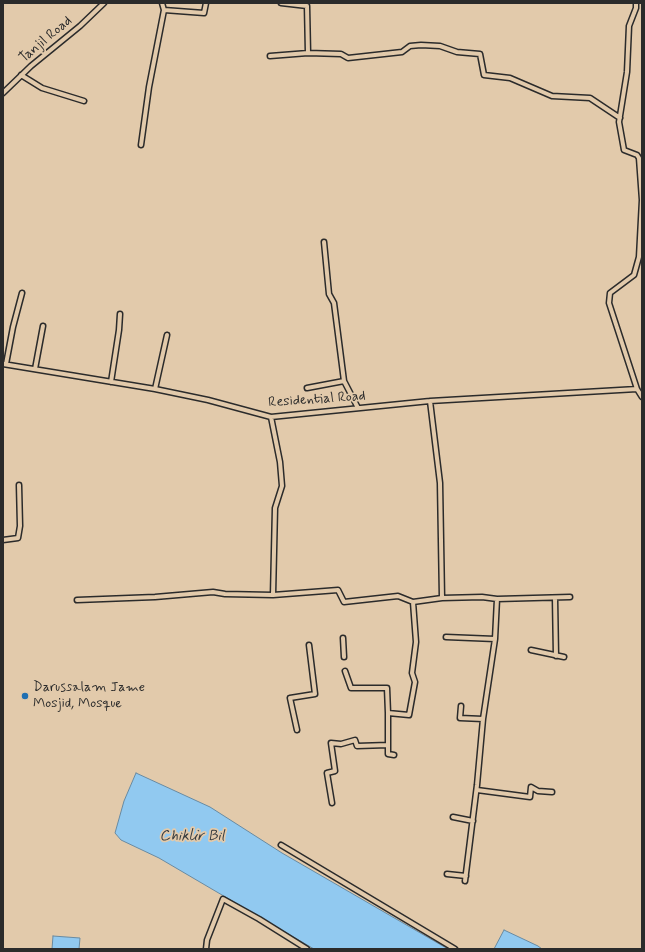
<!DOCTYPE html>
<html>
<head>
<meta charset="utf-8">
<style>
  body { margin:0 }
  #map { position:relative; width:645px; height:952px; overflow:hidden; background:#e2caab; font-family:Mynerve,sans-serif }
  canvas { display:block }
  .frame { position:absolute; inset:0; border:4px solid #2b2b2b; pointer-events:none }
</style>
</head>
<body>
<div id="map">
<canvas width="645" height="952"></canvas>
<div class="frame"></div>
</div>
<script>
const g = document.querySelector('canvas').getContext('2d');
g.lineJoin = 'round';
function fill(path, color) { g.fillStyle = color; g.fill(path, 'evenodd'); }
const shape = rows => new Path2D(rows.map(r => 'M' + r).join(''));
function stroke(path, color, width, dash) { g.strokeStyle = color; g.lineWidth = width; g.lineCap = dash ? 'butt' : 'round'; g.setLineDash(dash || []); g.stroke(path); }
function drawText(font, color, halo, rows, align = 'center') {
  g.font = font + ' Mynerve,sans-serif'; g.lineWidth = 3.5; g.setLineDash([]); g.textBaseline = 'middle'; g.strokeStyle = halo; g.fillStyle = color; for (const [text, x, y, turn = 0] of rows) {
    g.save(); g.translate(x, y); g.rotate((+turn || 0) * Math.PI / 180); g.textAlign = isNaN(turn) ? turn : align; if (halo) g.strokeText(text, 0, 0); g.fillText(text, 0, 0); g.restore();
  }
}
const water = shape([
  [136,773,210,807,282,853,448,949,314,949,159,858,121,840,115,833,124,801,136,773],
  [504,930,538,946,542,949,494,949,504,930],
  [53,936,80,938,79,949,52,949,53,936]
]);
const minor = shape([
  [636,3,636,8,629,26,627,72,619,122,624,150,637,155,639,158,642,200,639,257,634,275,610,293,609,303,637,389,642,397],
  [164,10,204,13,206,3],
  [308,53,341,54,348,58,402,52,410,46,421,45,440,46,457,52,480,54,484,75,510,78,552,96,590,98,620,118],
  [270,56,308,53,307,6,281,3],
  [21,75,42,88,84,101],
  [3,93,31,66,80,26,104,3],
  [141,145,149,87,164,10,162,3],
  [324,242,329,294,334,303,344,381,358,408],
  [3,364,155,389,208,400,271,417,430,401,637,389],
  [6,364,13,327,22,293],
  [35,369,43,326],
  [111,382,119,330,120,314],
  [307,388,344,381],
  [155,389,167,335],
  [430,401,440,483,442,598,482,597,497,599,495,639,483,719,477,785,465,881],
  [271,417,280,462,282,486,275,508,273,595],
  [3,540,18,538,20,526,19,485],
  [555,598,556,656],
  [497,599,570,597],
  [77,600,155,597,213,592,225,594,273,595,338,590,344,602,398,596,413,602,442,598],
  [446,637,495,639],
  [343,638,344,657],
  [531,650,564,657],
  [345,671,351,688,387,688,388,713],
  [461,706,460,718,483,719],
  [297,730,290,698,315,694,309,645],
  [394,755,388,754,388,713,409,715,415,682,412,673,416,642,413,602],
  [477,790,530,797,531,787,538,791,552,792],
  [332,803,327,773,335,771,331,743,341,744,355,740,357,746,388,745],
  [453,817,473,821],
  [281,845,455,949],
  [447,874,466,876],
  [206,949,207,940,223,899,259,919,307,949]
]);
const markers = [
  [25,696,4,"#1f6fb2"]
];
const streetNames = [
  ["Tanjil Road",46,40,-40],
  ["Residential Road",317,400,-4]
];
const poiNames = [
  ["Darussalam Jame",33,688],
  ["Mosjid, Mosque",33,704]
];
const waterNames = [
  ["Chiklir Bil",192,837]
];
fill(water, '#91c9f0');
stroke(water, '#688aa1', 1);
stroke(minor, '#2b2b2b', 7);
stroke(minor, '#e2caab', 4);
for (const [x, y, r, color] of markers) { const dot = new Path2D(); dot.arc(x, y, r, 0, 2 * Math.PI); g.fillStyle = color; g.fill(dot); stroke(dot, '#e2caab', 1.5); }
drawText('14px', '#2b2b2b', '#e2caab', streetNames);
drawText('14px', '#2b2b2b', '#e2caab', poiNames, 'left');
drawText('italic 15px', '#353b3f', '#e2caab', waterNames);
</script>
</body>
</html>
